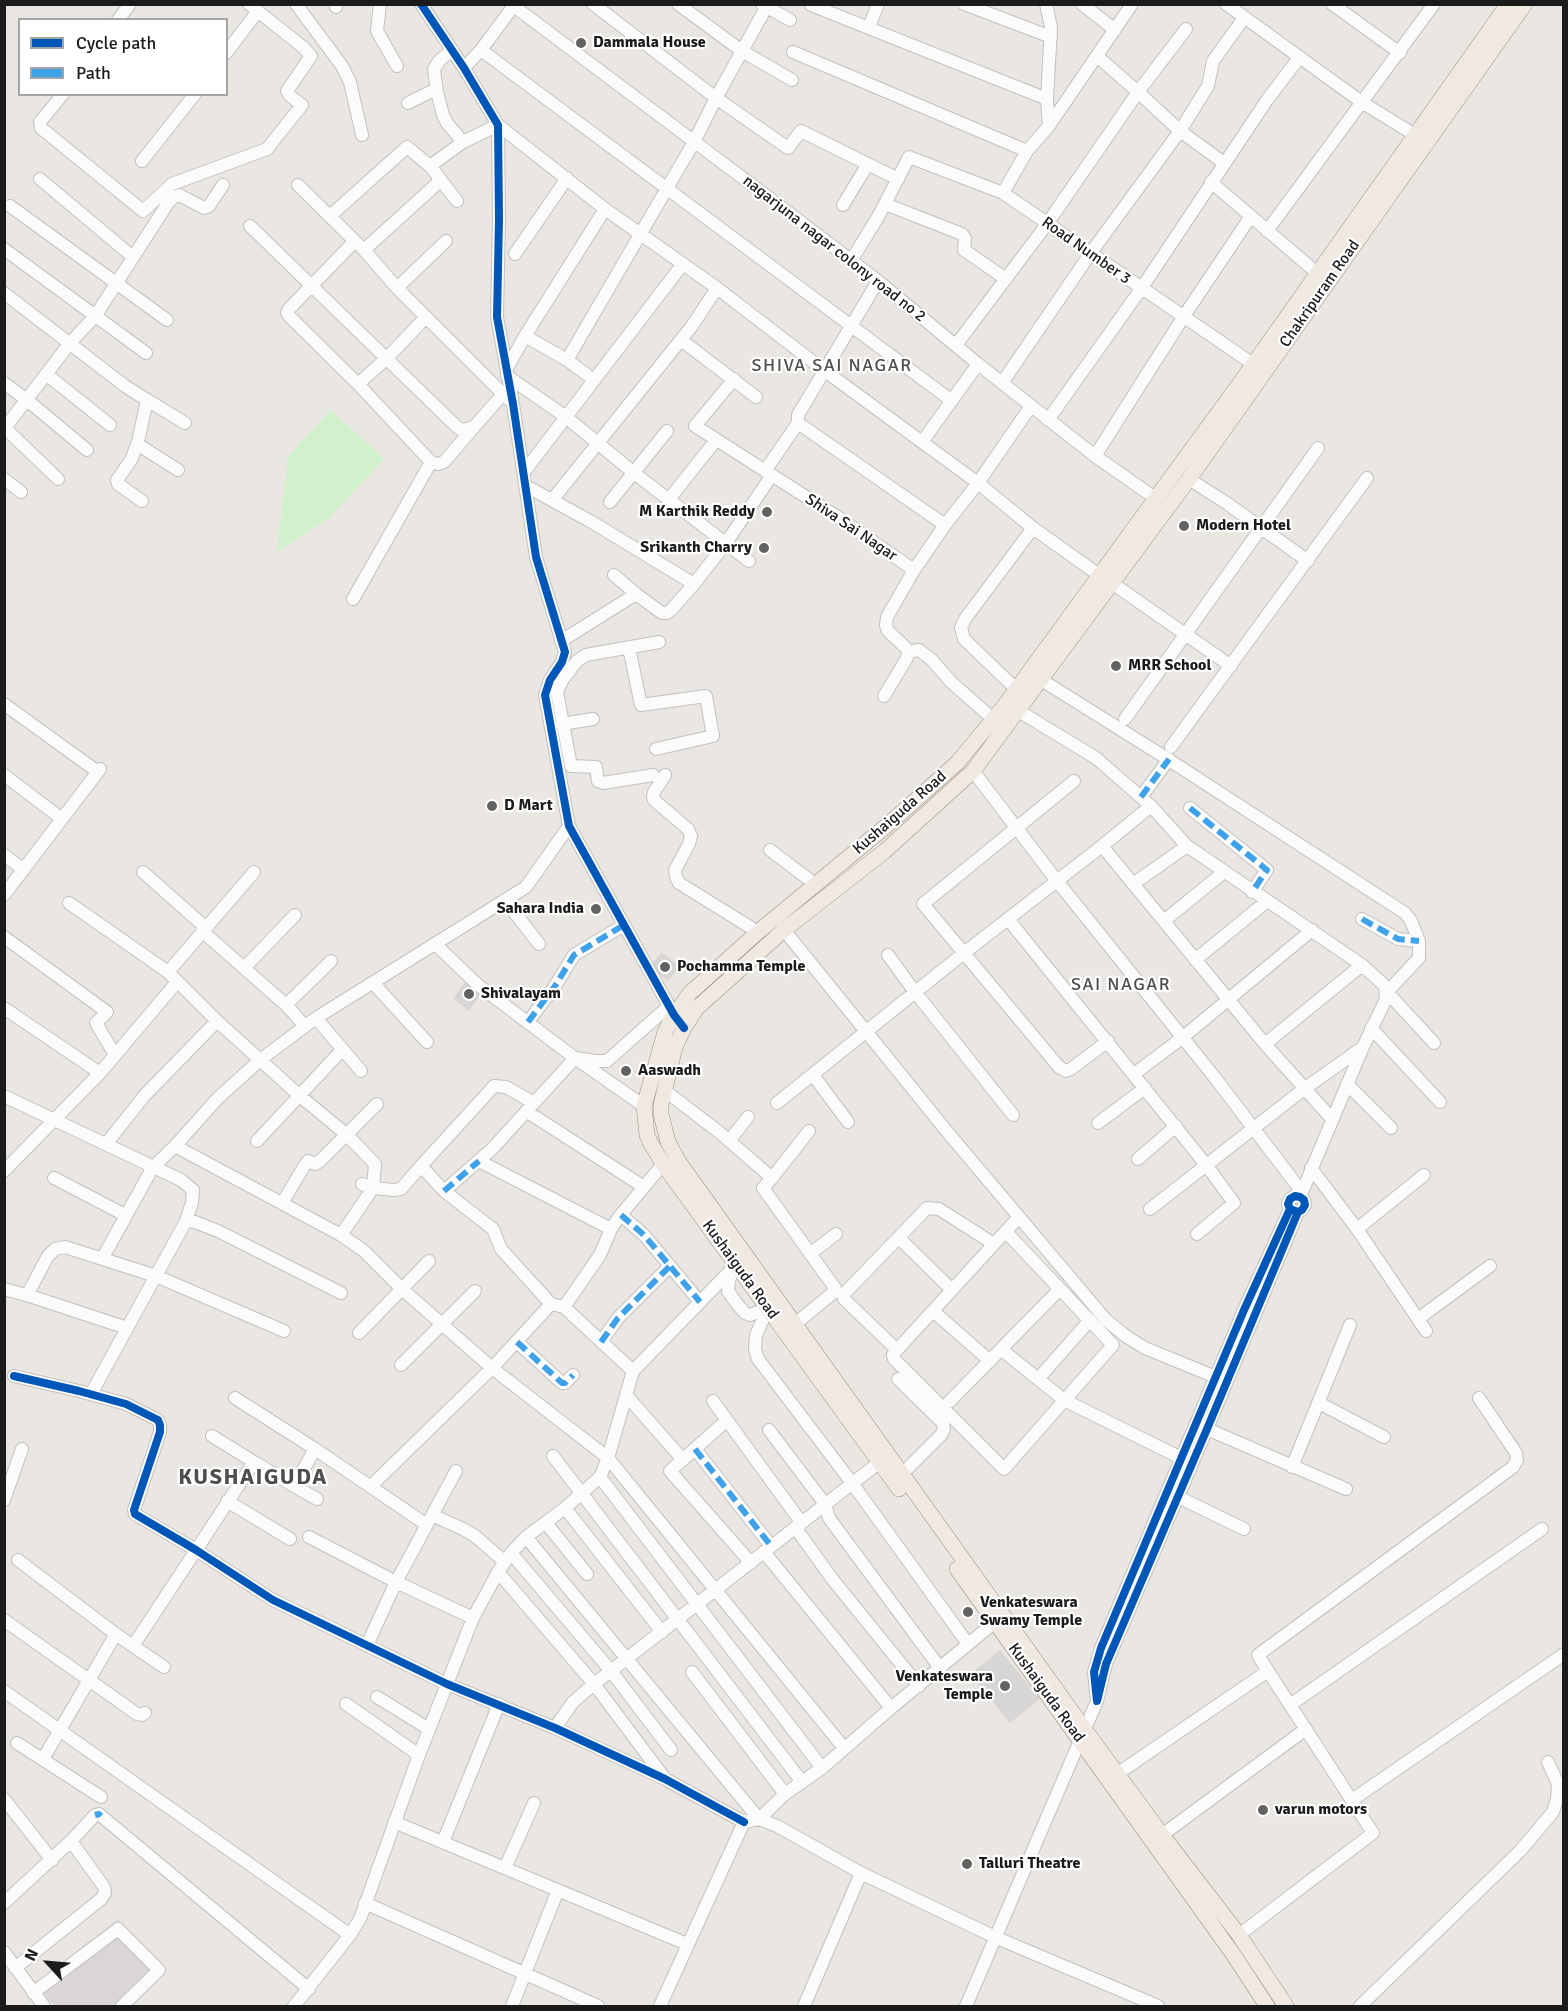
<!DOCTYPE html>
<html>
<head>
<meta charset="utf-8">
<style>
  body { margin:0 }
  #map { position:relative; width:1568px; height:2011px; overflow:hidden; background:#eae7e3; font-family:Signika,sans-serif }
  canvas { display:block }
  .frame { position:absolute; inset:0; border:6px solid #1b1b1b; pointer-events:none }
  .legend { position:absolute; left:18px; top:18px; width:210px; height:78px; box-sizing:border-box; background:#fff; border:2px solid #a4a4a4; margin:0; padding:8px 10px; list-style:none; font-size:18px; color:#1b1b1b }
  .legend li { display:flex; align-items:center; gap:12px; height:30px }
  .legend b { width:30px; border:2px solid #a4a4a4 }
  .north { position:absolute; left:18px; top:1933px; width:60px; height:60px; -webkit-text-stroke:4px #fff; paint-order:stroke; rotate:296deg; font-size:16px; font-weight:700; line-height:24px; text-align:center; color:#1b1b1b }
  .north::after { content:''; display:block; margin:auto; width:21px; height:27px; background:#1b1b1b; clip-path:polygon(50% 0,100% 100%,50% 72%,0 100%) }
</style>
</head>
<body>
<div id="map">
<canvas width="1568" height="2011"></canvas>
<div class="frame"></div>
<ul class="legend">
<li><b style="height:8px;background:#0057b8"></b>Cycle path</li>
<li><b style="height:8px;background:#3da2ea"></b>Path</li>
</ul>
<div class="north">N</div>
</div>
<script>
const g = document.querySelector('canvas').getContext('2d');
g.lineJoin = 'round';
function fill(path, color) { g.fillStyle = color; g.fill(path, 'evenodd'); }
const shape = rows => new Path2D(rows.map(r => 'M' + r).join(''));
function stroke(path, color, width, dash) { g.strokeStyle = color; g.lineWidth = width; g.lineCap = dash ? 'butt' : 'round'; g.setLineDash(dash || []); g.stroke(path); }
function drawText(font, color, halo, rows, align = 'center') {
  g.font = font + ' Signika,sans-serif'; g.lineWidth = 4.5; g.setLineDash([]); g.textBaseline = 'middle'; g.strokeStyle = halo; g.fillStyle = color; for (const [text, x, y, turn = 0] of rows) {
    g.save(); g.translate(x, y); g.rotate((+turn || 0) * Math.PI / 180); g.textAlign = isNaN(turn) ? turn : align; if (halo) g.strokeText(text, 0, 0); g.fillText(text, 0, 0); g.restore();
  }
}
const residential = shape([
  [118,1919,165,1969,129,2006,55,2006,35,1984]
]);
const religious = shape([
  [661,952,680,966,668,981,650,967],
  [468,978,484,990,469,1011,453,999],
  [1000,1650,1040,1699,1010,1723,970,1674]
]);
const park = shape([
  [331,410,384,459,329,518,277,552,288,456]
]);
const minor = shape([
  [296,4,342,66,350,82,362,135],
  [335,4,336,7],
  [380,4,377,31,397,66],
  [421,4,464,68,498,125,499,219,497,317,513,404,536,557,565,652,562,662,550,680,545,695,569,826,674,1015,684,1028],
  [511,4,772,200,878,281,978,364,1095,456,1155,498],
  [593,4,716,98,788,148,801,131,898,179],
  [678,4,742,51,792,80],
  [762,4,790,20],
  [964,4,1051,37],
  [1046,4,1051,27,1047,99,1049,126],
  [1082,4,1115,30],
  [1226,4,1363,103,1415,135],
  [1332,4,1400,53],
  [811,5,1047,99],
  [118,20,130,4],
  [869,27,878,4],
  [452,50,439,61,434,69,437,92,443,115,447,123,463,142],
  [481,50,952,401],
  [793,52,1027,151],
  [226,53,258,11],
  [1097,56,1138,92,1180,131,1224,163],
  [464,68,481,50,515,4],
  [63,94,40,122,41,128,143,211,172,184,267,149,302,105,290,96,287,91,311,56,304,48,249,4],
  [408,103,436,89],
  [142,161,195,94],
  [40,179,133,257],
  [1211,182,1317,273],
  [298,185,364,250,397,288,508,399],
  [1003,193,1027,151,1049,126,1132,4],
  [457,201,430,166,463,142,498,125,605,209,717,288,825,371,978,483,1033,528,1099,575],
  [885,204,962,234,965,238,964,250,1006,279],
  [843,205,868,164],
  [10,206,167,320],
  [330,216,407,147,430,166],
  [250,226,457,427,462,430,474,427,503,394],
  [1267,231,1434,4],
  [355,241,289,309,287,313,289,316,358,384,431,462,438,464,444,462,474,427],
  [4,249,146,353],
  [364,250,441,180],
  [515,254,567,178],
  [851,261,878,217,909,157,1003,193,1253,364],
  [397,288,446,241],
  [4,293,125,386,147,400,138,442,131,460,117,480,118,484,142,501],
  [525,336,567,360,594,380],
  [681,340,756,397],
  [956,345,1047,224,1138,92,1186,29],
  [567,360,694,142,716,98,768,4],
  [507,368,525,336,605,209],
  [46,374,110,425],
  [507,376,566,417,634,473,749,561],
  [734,379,695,426,836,516,914,570],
  [4,383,27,400,87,450],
  [1002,383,1090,254,1180,131,1208,86,1213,61,1244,18],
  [358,384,387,358,426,317],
  [147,400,185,423],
  [1048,420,1141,289,1267,100,1299,58],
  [798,423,945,525],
  [4,427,58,479],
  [4,429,70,343,96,315,168,203,173,198,179,195,204,208,209,206,223,185],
  [922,442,978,364],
  [137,444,178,470],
  [1095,456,1184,316,1251,216],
  [765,471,798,423,798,415,878,281],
  [524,472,682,265],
  [4,479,21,492],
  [1189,479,1225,502,1308,561],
  [526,486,590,521,694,584],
  [670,498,716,440],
  [553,499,692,326,717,288],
  [610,502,667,431],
  [1112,583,1231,666],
  [636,594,662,613,667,613,672,609,694,584,726,543,772,475],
  [353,599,431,462],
  [561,641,636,594,614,575],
  [629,648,641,705,706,696,713,736,656,749],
  [908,652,919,650,932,660,951,682,993,719],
  [1040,679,1163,756,1405,913,1411,921,1419,941,1419,958,1387,992,1434,1043],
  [1016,689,964,639,961,628,965,619,1033,528],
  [884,696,907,658,908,652,905,647,888,631,886,625,887,617,914,570,945,525,978,483,1031,406],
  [4,704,98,772],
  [1017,710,1096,758,1151,806,1187,846,1362,965,1385,986,1386,999,1363,1047,1300,1197],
  [1125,719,1318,448],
  [562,724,593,719],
  [1171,747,1367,478],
  [973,771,1057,881,1216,1079,1302,1192],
  [4,775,62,819],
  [653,775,603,783,598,781,596,767,571,766,557,692,563,679,577,661,586,655,659,642],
  [665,775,654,792,653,797,654,800,688,829,691,836,689,844,675,870,676,877,679,883,758,932],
  [1074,781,923,904,1059,1067,1066,1071,1071,1069,1108,1041],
  [1141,797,1169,759],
  [1190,808,1267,870,1252,892],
  [1102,846,1265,1044,1332,1119],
  [770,850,815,884],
  [4,855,24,870],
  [143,872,205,927],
  [1133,884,1187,846],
  [4,895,100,769],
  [505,900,539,944],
  [69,903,168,972,217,1021,300,1096,347,1135,375,1164,373,1188,341,1235],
  [1008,919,1207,1166,1234,1203,1197,1234],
  [1362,919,1398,939,1419,941],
  [1165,920,1224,872],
  [784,930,949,1134,1106,1320,1127,1337,1145,1348,1223,1380],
  [202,931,286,1005,305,1026],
  [4,937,107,1012,96,1023,115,1055],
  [435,944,478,985,575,1058,644,1106],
  [888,955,915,992,1013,1115],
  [1195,960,1266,902],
  [245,967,295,915],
  [168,972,254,872],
  [373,983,427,1042],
  [286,1005,331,961],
  [4,1008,100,1073],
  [316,1018,361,1071],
  [528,1022,555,986,574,955,624,925],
  [1371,1028,1440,1102],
  [1265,1044,1362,965],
  [1134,1074,1182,1038,1312,930],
  [813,1075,848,1122],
  [1347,1084,1391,1128],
  [664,1090,719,1132,772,1178,763,1188,835,1288,834,1292,795,1324],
  [4,1096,181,1180,193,1190,192,1203,186,1221,91,1394],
  [777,1103,964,953,1102,846,1151,806],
  [526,1111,644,1187],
  [1098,1123,1145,1088],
  [257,1141,342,1050],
  [729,1141,748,1117],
  [106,1144,145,1095,217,1021],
  [175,1146,341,1235,364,1251,403,1290,492,1368,551,1304,564,1307,633,1371,736,1265],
  [1138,1159,1176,1126],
  [479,1161,611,1229],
  [421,1166,494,1086,506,1087,534,1103],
  [1311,1168,1357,1229,1426,1331],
  [4,1171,100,1073,177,982],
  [54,1178,125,1215],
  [772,1178,809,1131],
  [362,1184,373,1188,393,1190,401,1189,421,1166,444,1191,493,1229,501,1249,551,1304],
  [444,1191,492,1149,575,1058,596,1061,607,1061,669,1006],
  [282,1203,305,1165,308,1161,315,1164,320,1161,377,1104],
  [1150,1209,1304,1089,1362,1048],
  [1290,1209,1298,1212,1302,1210,1305,1205,1304,1200,1300,1197,1295,1196,1290,1199,1288,1204,1290,1209,1244,1310,1101,1648,1094,1672,1097,1701,1106,1664,1207,1429,1298,1212],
  [621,1215,644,1235,700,1302],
  [186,1221,195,1222,218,1231,341,1293],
  [1357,1229,1424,1175],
  [1006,1232,1113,1345,1004,1469,894,1359,893,1355,897,1350,994,1244,1019,1217],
  [899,1238,952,1290],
  [810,1254,836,1234],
  [102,1259,153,1167,175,1146,217,1099,260,1060,316,1018,526,887,569,826],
  [733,1271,729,1280,728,1291,737,1304,745,1313,750,1315,768,1308],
  [4,1289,33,1297,127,1328],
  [27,1295,48,1256,55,1249,65,1247,156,1276,284,1331],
  [564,1307,600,1255,611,1229,619,1217,663,1164],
  [768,1308,756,1335,755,1349,758,1359,852,1483,968,1644],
  [933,1311,990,1361],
  [1418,1319,1490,1266],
  [359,1333,429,1261],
  [517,1342,562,1383,565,1383,573,1375],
  [601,1342,618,1318,670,1266],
  [897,1350,844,1299,843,1295,927,1208,939,1209,994,1244],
  [1002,1350,1064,1400,1181,1458],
  [401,1365,475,1291],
  [14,1376,79,1391,126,1404,158,1420,160,1425,160,1432,134,1510,135,1514,196,1550,273,1600,447,1684,555,1728,665,1779,744,1822],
  [898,1379,943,1423,944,1429,941,1435,902,1474],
  [1038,1379,1090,1320],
  [626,1395,683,1460],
  [235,1398,315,1449],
  [713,1401,801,1522,797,1530,833,1580,919,1686],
  [949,1402,1060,1289],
  [1319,1403,1384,1437],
  [727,1420,670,1471,751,1563],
  [1200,1426,1346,1489],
  [769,1430,825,1504,829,1518,940,1668],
  [212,1436,254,1462],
  [695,1449,771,1546],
  [553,1456,802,1782],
  [1292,1467,1350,1325],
  [600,1477,822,1768],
  [294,1486,317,1499],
  [371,1486,492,1368,608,1458,844,1748],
  [1172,1494,1244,1529],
  [4,1500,22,1449],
  [227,1501,290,1539],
  [565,1508,662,1632],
  [432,1515,463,1529,475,1536,505,1562],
  [546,1523,587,1574],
  [309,1537,396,1582,473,1618],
  [526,1537,759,1819,785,1794,822,1768,891,1708,995,1622],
  [764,1552,891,1708],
  [511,1553,611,1671,671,1750],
  [18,1560,117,1635],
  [498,1572,594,1684,663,1776],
  [4,1620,137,1714,142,1715,145,1713],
  [367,1645,396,1582,456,1471],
  [133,1646,164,1667],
  [1268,1671,1258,1655,1513,1467,1517,1460,1516,1453,1479,1398],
  [692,1672,785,1794],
  [4,1691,350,1935],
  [377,1697,429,1729],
  [346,1704,419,1755],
  [1290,1705,1542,1529],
  [555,1728,573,1702,594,1684,885,1458],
  [17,1743,101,1797],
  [43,1759,113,1639,117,1635,133,1646,254,1462,294,1486,315,1449,427,1525],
  [1117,1774,1268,1671,1373,1833,1239,1935],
  [4,1799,52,1860],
  [1352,1800,1564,1654],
  [394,1822,687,1944],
  [1162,1835,1306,1729],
  [443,1842,499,1704],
  [505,1868,534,1803],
  [4,1903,71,1841,95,1815,99,1814,309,1989],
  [365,1903,598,2006],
  [4,1952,44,2006],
  [15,1968,101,1899,105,1893,104,1887,71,1841],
  [33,1993,118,1929,159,1970,122,2006],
  [294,2006,350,1935,360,1919,419,1755,473,1618,498,1572,511,1553,526,1537,565,1508,600,1477,608,1458,633,1371],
  [512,2006,558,1890],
  [660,2006,744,1822,759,1819,777,1826,861,1873,997,1938,1158,2006],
  [804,2006,861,1873],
  [966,2006,1097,1701],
  [1360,2006,1520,1851,1553,1812,1557,1799,1558,1784,1548,1762]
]);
const major = shape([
  [899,1489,663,1164,650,1142,647,1135,644,1106,665,1032,671,1020,690,993,758,932,891,822,957,763,1005,705,1243,379,1508,4],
  [957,1569,1233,1954,1267,2006],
  [1286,2006,1239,1935,1162,1835,1085,1730,679,1162,668,1142,661,1114,661,1105,675,1047,684,1028,697,1008,784,930,885,851,973,771,1189,479,1525,4]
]);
const quiet = shape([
  [1141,797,1169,759],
  [1190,808,1267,870,1252,892],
  [1362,919,1398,939,1419,941],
  [528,1022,555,986,574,955,624,925],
  [444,1191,479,1161],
  [621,1215,644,1235,700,1302],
  [517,1342,562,1383,565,1383,573,1375],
  [601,1342,618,1318,670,1266],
  [695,1449,771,1546],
  [95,1815,99,1814,101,1816]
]);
const cycleway = shape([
  [421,4,464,68,498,125,499,219,497,317,513,404,536,557,565,652,562,662,550,680,545,695,569,826,674,1015,684,1028],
  [1290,1209,1298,1212,1302,1210,1305,1205,1304,1200,1300,1197,1295,1196,1290,1199,1288,1204,1290,1209,1244,1310,1101,1648,1094,1672,1097,1701,1106,1664,1207,1429,1298,1212],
  [14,1376,79,1391,126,1404,158,1420,160,1425,160,1432,134,1510,135,1514,196,1550,273,1600,447,1684,555,1728,665,1779,744,1822]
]);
const markers = [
  [581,43,6,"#636261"],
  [767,512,6,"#636261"],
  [1184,526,6,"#636261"],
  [764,548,6,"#636261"],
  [1116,666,6,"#636261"],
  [492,806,6,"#636261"],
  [596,909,6,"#636261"],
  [665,967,6,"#636261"],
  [469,994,6,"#636261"],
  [626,1071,6,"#636261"],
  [968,1612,6,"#636261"],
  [1005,1686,6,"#636261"],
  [1263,1810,6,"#636261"],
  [967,1864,6,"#636261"]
];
const poiNames = [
  ["Dammala House",593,43],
  ["M Karthik Reddy",755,512,"right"],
  ["Modern Hotel",1196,526],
  ["Srikanth Charry",752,548,"right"],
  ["MRR School",1128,666],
  ["D Mart",504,806],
  ["Sahara India",584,909,"right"],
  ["Pochamma Temple",677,967],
  ["Shivalayam",481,994],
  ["Aaswadh",638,1071],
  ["Venkateswara",980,1603],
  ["Swamy Temple",980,1621],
  ["Venkateswara",993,1677,"right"],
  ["Temple",993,1695,"right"],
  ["varun motors",1275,1810],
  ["Talluri Theatre",979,1864]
];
const streetNames = [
  ["nagarjuna nagar colony road no 2",834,249,38],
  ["Road Number 3",1086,251,35],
  ["Chakripuram Road",1320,294,-55],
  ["Shiva Sai Nagar",851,528,34],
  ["Kushaiguda Road",900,813,-41],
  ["Kushaiguda Road",740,1270,54],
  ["Kushaiguda Road",1046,1693,54]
];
const neighbourhoodNames = [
  ["SHIVA SAI NAGAR",832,366],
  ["SAI NAGAR",1121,985]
];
const districtNames = [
  ["KUSHAIGUDA",253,1478]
];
fill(residential, '#d9d6d5');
fill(religious, '#d8d6d5');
fill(park, '#d1f1cc');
stroke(minor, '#c2c1bf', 14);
stroke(major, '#9f9280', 16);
stroke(minor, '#fcfbfb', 12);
stroke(major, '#f0e9e2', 15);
stroke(quiet, '#3da2ea', 6, [12, 6]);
stroke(cycleway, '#0057b8', 8);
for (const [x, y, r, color] of markers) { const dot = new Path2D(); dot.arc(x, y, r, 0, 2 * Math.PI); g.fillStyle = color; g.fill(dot); stroke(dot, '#fff', 2); }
drawText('bold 16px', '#1b1b1b', '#fff', poiNames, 'left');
drawText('16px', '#1b1b1b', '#fff', streetNames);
g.letterSpacing = '1.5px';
drawText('18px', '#4e4e4e', '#fff', neighbourhoodNames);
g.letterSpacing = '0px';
g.letterSpacing = '1.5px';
drawText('bold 22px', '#4e4e4e', '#fff', districtNames);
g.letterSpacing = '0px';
</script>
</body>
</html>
